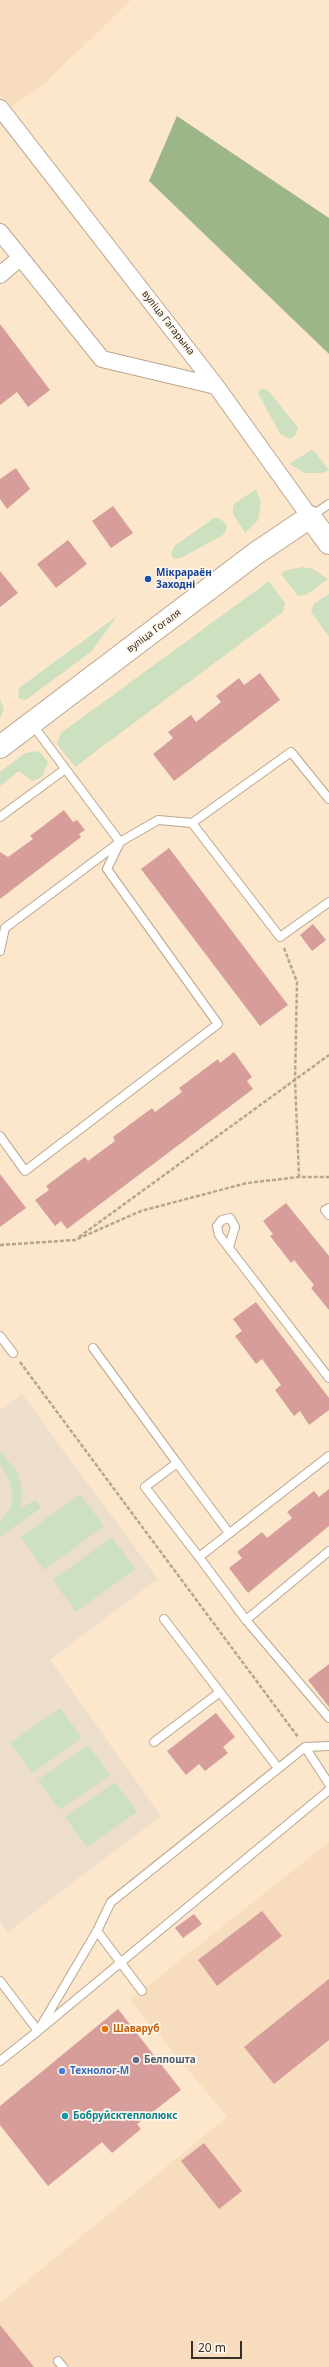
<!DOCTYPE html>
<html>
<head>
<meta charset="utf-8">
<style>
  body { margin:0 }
  #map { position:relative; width:329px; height:2367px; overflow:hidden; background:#fce7cd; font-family:"Noto Sans",sans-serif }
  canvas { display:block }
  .scale { position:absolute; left:191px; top:2341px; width:51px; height:18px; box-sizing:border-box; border:2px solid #383026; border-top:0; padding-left:5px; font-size:12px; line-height:14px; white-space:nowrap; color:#383026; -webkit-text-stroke:3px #fff6ec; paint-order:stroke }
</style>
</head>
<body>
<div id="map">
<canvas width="329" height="2367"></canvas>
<div class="scale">20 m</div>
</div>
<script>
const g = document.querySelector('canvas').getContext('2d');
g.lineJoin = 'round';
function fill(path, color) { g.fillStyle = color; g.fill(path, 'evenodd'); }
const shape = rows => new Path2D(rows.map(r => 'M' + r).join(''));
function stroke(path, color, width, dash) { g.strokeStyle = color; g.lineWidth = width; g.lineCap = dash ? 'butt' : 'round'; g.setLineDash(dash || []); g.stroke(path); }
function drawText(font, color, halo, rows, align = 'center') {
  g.font = font + ' "Noto Sans",sans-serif'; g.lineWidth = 3.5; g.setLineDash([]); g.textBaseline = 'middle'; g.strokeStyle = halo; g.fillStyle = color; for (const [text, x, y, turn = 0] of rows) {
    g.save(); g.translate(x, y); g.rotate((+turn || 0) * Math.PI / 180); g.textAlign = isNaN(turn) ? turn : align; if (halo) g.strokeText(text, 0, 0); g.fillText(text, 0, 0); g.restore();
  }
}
const built = shape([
  [0,0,131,0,46,82,11,107,0,94],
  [329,1842,329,2367,0,2367,0,2303,227,2117,130,2000]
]);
const education = shape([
  [22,1394,158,1579,50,1660,161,1816,8,1932,0,1922,0,1410]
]);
const green = shape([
  [262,389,268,390,298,428,295,436,290,439,280,434,259,395,258,391],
  [312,450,315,452,329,470,322,473,305,473,289,464],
  [256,489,261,502,260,510,258,520,245,533,233,514,233,508,234,504],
  [214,518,220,518,227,525,226,531,223,535,181,558,174,559,171,554,174,546],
  [303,567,313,569,328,579,306,595,298,596,281,574,287,570],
  [269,581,285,603,283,612,75,767,57,744,61,733],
  [329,594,329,637,311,612,314,604],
  [117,616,92,651,26,700,18,698,19,688],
  [0,699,4,709,0,719],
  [39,751,48,762,42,777,32,781,19,771,0,786,0,772,25,753],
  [0,1452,17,1471,23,1493,20,1508,36,1500,41,1508,0,1537,0,1523,9,1510,13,1498,9,1480,0,1464],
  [80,1494,104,1526,44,1570,21,1537],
  [112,1537,135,1569,76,1612,53,1580],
  [60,1708,82,1738,32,1773,10,1743],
  [88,1745,110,1775,60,1810,38,1780],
  [115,1782,137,1812,87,1847,65,1817]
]);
const forest = shape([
  [177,116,329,218,329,354,149,181]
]);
const building = shape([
  [0,324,50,390,28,407,17,392,0,405],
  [16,468,30,489,7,509,0,499,0,479],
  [113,506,133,533,111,548,92,521],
  [68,540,87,564,56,588,37,564],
  [0,571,18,593,0,607],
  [260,673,280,700,174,781,153,754,173,738,168,732,191,715,196,722,221,702,216,696,239,678,244,685],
  [64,810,73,822,77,820,85,830,79,834,81,837,0,899,0,852,8,857,33,839,30,836],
  [169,848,288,1005,260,1026,141,869],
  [313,924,326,940,312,951,300,935],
  [234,1052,252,1077,247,1081,253,1089,67,1229,61,1221,55,1226,35,1200,49,1190,46,1186,85,1157,88,1161,115,1141,113,1137,152,1108,155,1112,182,1092,179,1088,218,1059,220,1063],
  [0,1174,26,1208,0,1227],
  [286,1203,329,1256,329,1310,311,1288,314,1285,294,1260,291,1263,270,1236,273,1234,263,1221],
  [256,1302,329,1398,329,1410,309,1425,300,1411,294,1416,275,1390,281,1385,262,1359,256,1364,235,1336,242,1331,233,1319],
  [329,1489,329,1526,248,1593,229,1568,242,1558,237,1552,262,1532,267,1538,292,1518,287,1512,314,1491,319,1497],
  [329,1664,329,1707,308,1680],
  [216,1713,235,1737,223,1747,228,1753,205,1771,199,1764,186,1775,167,1751],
  [262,1911,282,1936,217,1986,198,1960],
  [194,1914,202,1924,183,1938,175,1928],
  [329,1979,329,2040,274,2084,244,2047],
  [118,2009,181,2090,137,2124,141,2129,112,2153,102,2142,48,2186,0,2125,0,2106],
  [204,2143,242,2191,219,2209,181,2161],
  [0,2325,34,2367,0,2367]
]);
const path = shape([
  [284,948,297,982,295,1080,299,1177],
  [79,1237,329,1055],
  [0,1245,75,1240,141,1211,247,1183,299,1177,329,1177],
  [20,1362,298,1737]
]);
const lane = shape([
  [310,517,329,504],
  [0,817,64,770],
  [192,823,280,937,329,902],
  [0,951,5,928,120,842,158,820,192,823,291,752,329,799],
  [0,1136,25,1171,218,1024,107,869,120,842,32,724],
  [329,1208,325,1210,329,1215],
  [229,1247,235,1227,230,1218,222,1220,217,1226,219,1235,329,1378],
  [0,1336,13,1353],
  [93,1348,177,1463],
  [329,1551,246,1620,329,1718],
  [199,1557,145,1487,177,1463,229,1533],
  [164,1619,278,1768],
  [246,1620,199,1557,329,1456],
  [154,1742,220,1692],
  [305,1747,329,1784],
  [97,1931,142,1991],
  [0,1981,38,2031,329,1790],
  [0,2061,38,2031,97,1931,111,1902,305,1747,329,1746],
  [58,2361,63,2367]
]);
const street = shape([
  [0,108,216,386,310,517],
  [0,232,102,359,216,386],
  [0,275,20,258]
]);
const secondary = shape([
  [0,747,255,554,310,517,329,543]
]);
const markers = [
  [148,579,4,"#1a4fb4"],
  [105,2029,4,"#e8710a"],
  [136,2060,4,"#5c6f8a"],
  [62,2071,4,"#3f7fe0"],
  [65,2116,4,"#0f9aa8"]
];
const streetNames = [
  ["вуліца Гагарына",168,323,52],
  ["вуліца Гогаля",154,631,-37]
];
const transitNames = [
  ["Мікрараён",156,573],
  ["Заходні",156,585]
];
const foodNames = [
  ["Шаваруб",113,2029]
];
const serviceNames = [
  ["Белпошта",144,2060]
];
const shopNames = [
  ["Технолог-М",70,2071]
];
const cultureNames = [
  ["Бобруйсктеплолюкс",73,2116]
];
fill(built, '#f7dcbd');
fill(education, '#eddecb');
fill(green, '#cde1c0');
fill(forest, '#9cb689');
fill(building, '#d69d9b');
stroke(lane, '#baa68e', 10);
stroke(street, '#baa68e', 18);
stroke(secondary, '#baa68e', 24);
stroke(path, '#b5a591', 2.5, [4, 2]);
stroke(lane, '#fff', 8);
stroke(street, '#fff', 16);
stroke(secondary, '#fff', 22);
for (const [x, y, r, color] of markers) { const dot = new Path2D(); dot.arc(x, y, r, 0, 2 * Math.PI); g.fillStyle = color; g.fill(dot); stroke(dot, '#fff6ec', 1.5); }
drawText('10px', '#383026', '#fff6ec', streetNames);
drawText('bold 10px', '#164399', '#fff6ec', transitNames, 'left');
drawText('bold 10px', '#c56008', '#fff6ec', foodNames, 'left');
drawText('bold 10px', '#4e5e75', '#fff6ec', serviceNames, 'left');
drawText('bold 10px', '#366cbe', '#fff6ec', shopNames, 'left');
drawText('bold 10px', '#0d838f', '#fff6ec', cultureNames, 'left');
</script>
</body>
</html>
